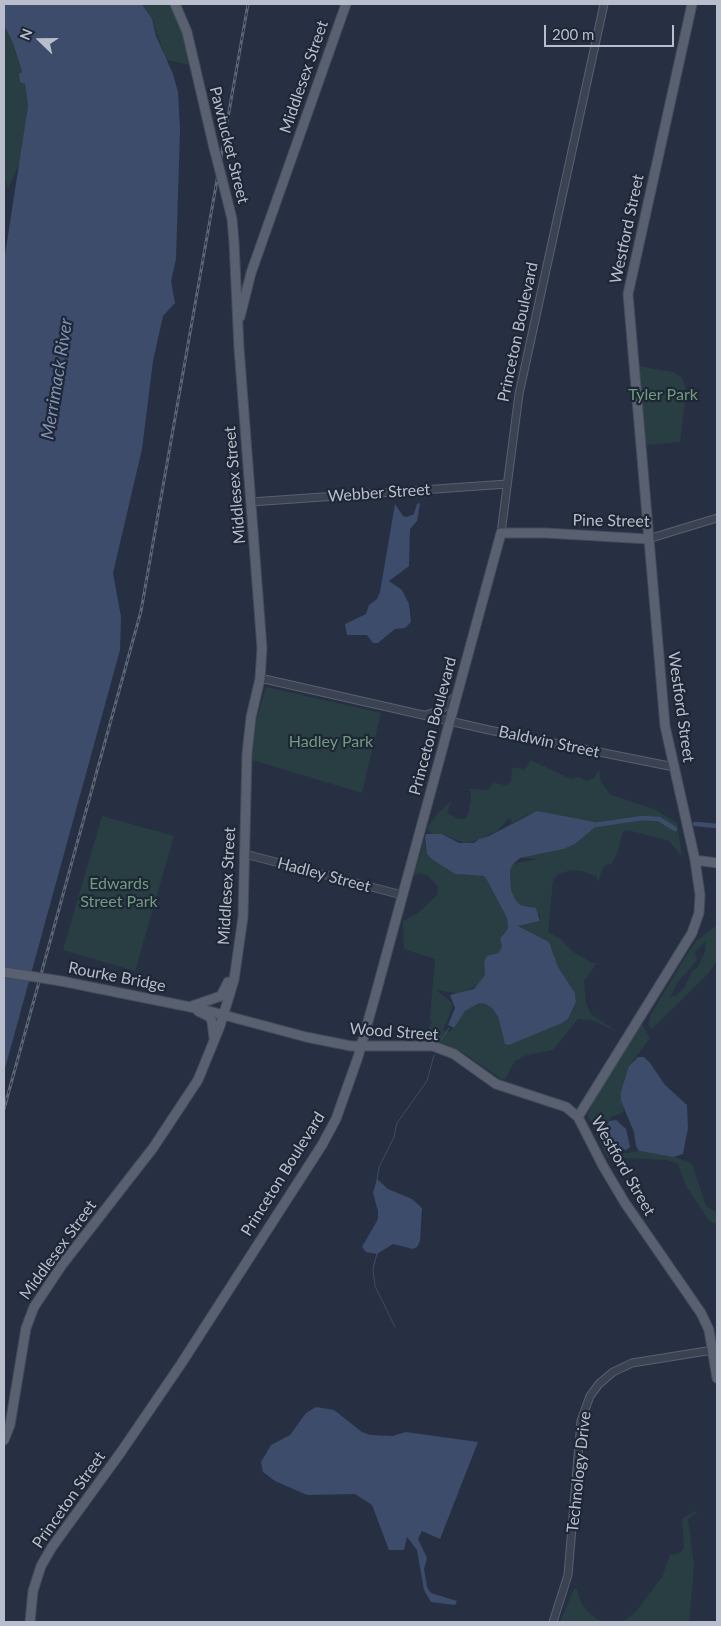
<!DOCTYPE html>
<html>
<head>
<meta charset="utf-8">
<style>
  body { margin:0 }
  #map { position:relative; width:721px; height:1626px; overflow:hidden; background:#263042; font-family:Lato,sans-serif }
  canvas { display:block }
  .frame { position:absolute; inset:0; border:5px solid #b8becb; pointer-events:none }
  .north { position:absolute; left:15px; top:15px; width:50px; height:50px; -webkit-text-stroke:4px #1f2737; paint-order:stroke; rotate:292deg; font-size:14px; font-weight:700; line-height:20px; text-align:center; color:#b8becb }
  .north::after { content:''; display:block; margin:auto; width:18px; height:22px; background:#b8becb; clip-path:polygon(50% 0,100% 100%,50% 72%,0 100%) }
  .scale { position:absolute; left:544px; top:25px; width:130px; height:22px; box-sizing:border-box; border:2px solid #b8becb; border-top:0; padding-left:6px; font-size:15px; line-height:18px; white-space:nowrap; color:#b8becb; -webkit-text-stroke:4px #1f2737; paint-order:stroke }
</style>
</head>
<body>
<div id="map">
<canvas width="721" height="1626"></canvas>
<div class="frame"></div>
<div class="north">N</div>
<div class="scale">200 m</div>
</div>
<script>
const g = document.querySelector('canvas').getContext('2d');
g.lineJoin = 'round';
function fill(path, color) { g.fillStyle = color; g.fill(path, 'evenodd'); }
const shape = rows => new Path2D(rows.map(r => 'M' + r).join(''));
function stroke(path, color, width, dash) { g.strokeStyle = color; g.lineWidth = width; g.lineCap = dash ? 'butt' : 'round'; g.setLineDash(dash || []); g.stroke(path); }
function drawText(font, color, halo, rows, align = 'center') {
  g.font = font + ' Lato,sans-serif'; g.lineWidth = 4.5; g.setLineDash([]); g.textBaseline = 'middle'; g.strokeStyle = halo; g.fillStyle = color; for (const [text, x, y, turn = 0] of rows) {
    g.save(); g.translate(x, y); g.rotate((+turn || 0) * Math.PI / 180); g.textAlign = isNaN(turn) ? turn : align; if (halo) g.strokeText(text, 0, 0); g.fillText(text, 0, 0); g.restore();
  }
}
const green = shape([
  [143,4,170,4,182,27,191,65,166,60,152,19],
  [4,25,13,43,25,84,28,106,20,162,8,189,4,175],
  [638,366,673,372,681,377,685,385,686,393,680,442,644,445],
  [266,687,381,713,362,793,252,760,256,722],
  [530,760,571,779,579,777,587,781,594,778,599,770,601,782,611,795,656,810,677,823,682,857,669,841,628,830,623,831,617,853,612,863,605,866,602,870,598,882,596,876,582,871,572,870,558,874,553,881,548,932,561,939,572,951,592,963,597,963,584,981,586,1004,592,1015,619,1033,592,1020,578,1019,553,1050,527,1055,515,1061,505,1079,501,1079,465,1054,430,1037,429,1026,432,1023,430,1018,435,959,404,949,403,921,418,913,437,895,438,887,428,876,420,873,413,876,424,841,427,854,443,866,455,874,484,876,488,880,507,918,508,928,503,933,502,947,498,953,492,954,484,962,486,975,478,985,461,994,436,990,452,1003,452,1009,443,1030,450,1032,464,1011,479,1002,492,1008,498,1017,502,1034,509,1045,568,1019,576,1002,575,993,558,967,549,942,518,926,537,922,540,920,540,915,531,906,520,905,515,899,511,890,510,871,513,864,537,859,520,858,564,849,575,844,600,823,566,817,529,814,512,823,509,818,496,832,467,844,442,834,432,834,427,828,439,812,451,802,447,813,459,819,465,819,469,811,471,798,471,792,468,789,488,790,493,783,506,785,511,781,512,769,517,767,523,770,527,767],
  [102,816,174,836,135,971,63,950],
  [717,925,717,959,715,964,707,975,652,1029,648,1025,651,1014,684,959,696,941],
  [705,942,706,949,698,967,692,971,684,988,676,996,670,997,678,982,694,964,697,960,695,952],
  [642,1024,650,1038,629,1066,621,1091,624,1112,611,1117,605,1126,611,1145,622,1154,639,1151,676,1157,692,1164,706,1206,717,1213,717,1224,710,1222,686,1186,678,1164,667,1160,607,1157,588,1116,593,1101,627,1045],
  [695,1511,697,1513,688,1519,694,1566,689,1622,613,1622,623,1621,635,1613,662,1577,670,1555,680,1553,684,1548,682,1519],
  [574,1589,577,1589,581,1602,587,1611,598,1620,609,1622,560,1622]
]);
const water = shape([
  [4,4,142,4,152,19,156,36,173,74,178,92,180,130,176,259,171,281,175,303,163,316,153,361,142,449,113,573,121,617,120,650,4,1072,4,261,28,106,25,84,20,82,19,74,22,72,13,43,4,25],
  [420,503,417,521,410,529,409,566,389,581,402,590,409,604,411,622,405,628,395,629,378,643,373,643,367,635,347,635,345,624,366,614,369,605,377,599,380,592,395,504,403,516,407,517,414,514,417,504],
  [537,811,600,823,575,844,564,849,520,858,513,864,510,871,511,890,515,899,520,905,536,908,540,921,518,926,549,942,558,967,575,993,576,1002,568,1019,562,1023,509,1045,505,1044,498,1017,492,1008,485,1004,479,1003,465,1011,454,1028,448,1025,455,1008,450,995,474,989,485,975,484,962,487,956,498,953,502,947,500,939,508,928,507,918,487,880,484,876,455,874,433,860,427,854,425,838,426,834,442,834,459,843,474,843,479,839,489,836],
  [638,1057,644,1057,650,1063,665,1085,687,1105,688,1128,683,1154,673,1157,651,1153,639,1151,636,1146,634,1132,621,1101,621,1091,629,1066],
  [616,1120,626,1129,630,1147,626,1150,618,1149,610,1137,607,1125,609,1121],
  [377,1179,388,1189,412,1199,422,1208,420,1241,417,1247,413,1249,393,1244,377,1254,366,1252,362,1247,378,1219,378,1211,373,1193],
  [316,1407,334,1410,362,1432,370,1435,392,1436,406,1432,478,1442,440,1539,422,1531,418,1539,427,1558,424,1569,427,1587,431,1593,457,1601,455,1605,431,1602,424,1590,417,1550,407,1537,404,1550,389,1550,372,1505,355,1494,307,1495,275,1481,263,1472,261,1462,271,1445,290,1435,306,1413]
]);
const stream = shape([
  [441,1040,449,1028],
  [377,1180,379,1167,394,1137,397,1123,427,1081,434,1055],
  [377,1253,373,1269,375,1286,395,1327]
]);
const canal = shape([
  [695,824,717,826],
  [595,825,642,818,659,819,675,829]
]);
const minor = shape([
  [251,502,507,484],
  [501,533,519,394,604,4],
  [648,539,717,518],
  [260,678,489,730,674,767],
  [426,715,441,710,456,696],
  [245,854,402,895],
  [553,1622,568,1575,581,1421,590,1396,599,1384,613,1372,632,1363,713,1350]
]);
const major = shape([
  [175,4,187,32,214,148],
  [240,317,251,273,346,4],
  [695,860,717,863],
  [61,981,205,1010,306,1037,351,1046,433,1046,454,1054,496,1084,566,1107,578,1117,603,1166,625,1203,701,1313,709,1330,717,1378],
  [192,1006,221,996,228,982],
  [198,1011,210,1017,212,1022,214,1038],
  [578,1117,692,933,699,913,700,895,695,860,665,726,628,294,692,4],
  [4,1440,10,1425,26,1328,34,1307,62,1265,153,1148,198,1080,220,1026,234,980,243,917,247,754,251,717,260,679,262,648,239,348,234,242,232,219,222,179],
  [30,1622,33,1591,41,1566,52,1547,121,1452,181,1364,322,1145,336,1119,358,1057,376,993,501,533,546,533,648,539]
]);
const rail = shape([
  [4,1109,141,611,248,4]
]);
const majorBridge = shape([
  [214,148,222,179],
  [4,972,61,981]
]);
const streetNames = [
  ["Middlesex Street",304,77,-71],
  ["Pawtucket Street",229,145,76],
  ["Westford Street",627,229,-78],
  ["Princeton Boulevard",518,332,-78],
  ["Middlesex Street",235,485,-95],
  ["Webber Street",379,493,-4],
  ["Pine Street",611,521,1],
  ["Westford Street",681,707,82],
  ["Princeton Boulevard",433,726,-75],
  ["Baldwin Street",549,742,12],
  ["Hadley Street",324,875,15],
  ["Middlesex Street",227,886,-87],
  ["Rourke Bridge",117,977,11],
  ["Wood Street",394,1032,4],
  ["Westford Street",623,1166,60],
  ["Princeton Boulevard",283,1174,-58],
  ["Middlesex Street",58,1250,-54],
  ["Technology Drive",579,1472,-84],
  ["Princeton Street",69,1500,-55]
];
const parkNames = [
  ["Tyler Park",663,395],
  ["Hadley Park",331,742],
  ["Edwards",119,884],
  ["Street Park",119,902]
];
const waterNames = [
  ["Merrimack River",57,379,-81]
];
fill(green, '#283e42');
fill(water, '#3c4c6a');
stroke(stream, '#3c4c6a', 1);
stroke(canal, '#3c4c6a', 4.5);
stroke(minor, '#59606f', 9);
stroke(major, '#444b5b', 11);
stroke(minor, '#3b4251', 7);
stroke(major, '#596171', 9);
stroke(rail, '#5d6678', 3);
stroke(rail, '#1f2737', 1, [4]);
stroke(majorBridge, '#444b5b', 11, []);
stroke(majorBridge, '#596171', 9);
drawText('16px', '#b8becb', '#1f2737', streetNames);
drawText('16px', '#6f9c7d', '#1f2737', parkNames);
drawText('italic 18px', '#7f91b2', '#1f2737', waterNames);
</script>
</body>
</html>
